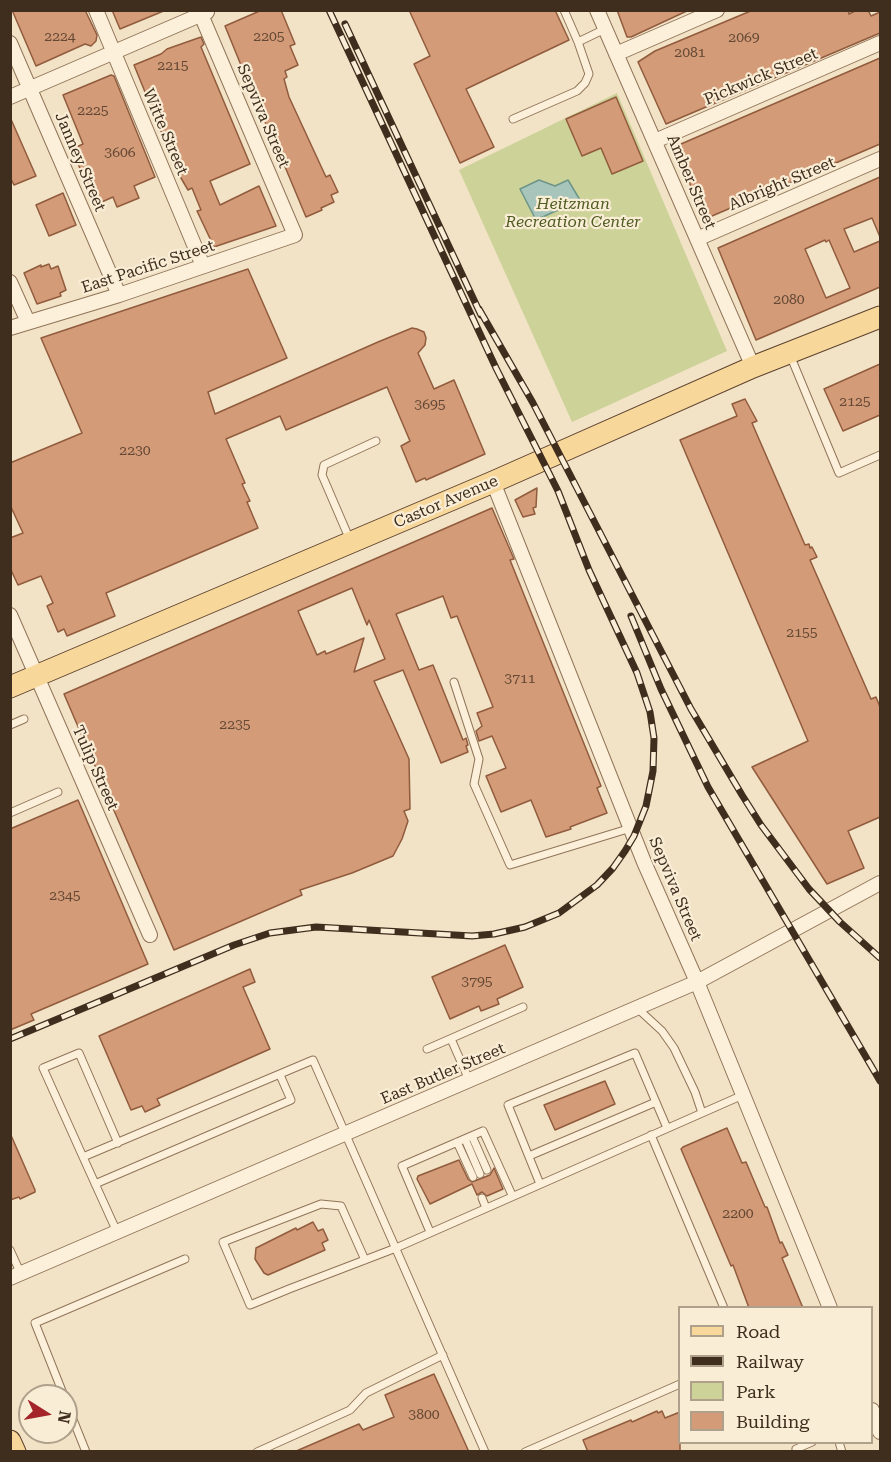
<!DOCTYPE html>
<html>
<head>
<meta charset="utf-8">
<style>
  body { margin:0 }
  #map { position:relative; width:891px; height:1462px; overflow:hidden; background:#f2e3c6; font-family:"Roboto Serif",serif }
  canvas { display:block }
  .frame { position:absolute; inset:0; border:12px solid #3f2d1e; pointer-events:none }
  .legend { position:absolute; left:678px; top:1306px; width:195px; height:138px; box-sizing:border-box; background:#f9edd6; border:2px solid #afa08c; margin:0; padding:8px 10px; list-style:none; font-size:18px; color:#3f2d1e }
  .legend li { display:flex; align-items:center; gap:12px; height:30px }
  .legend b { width:30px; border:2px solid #afa08c }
  .north { position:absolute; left:18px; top:1384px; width:60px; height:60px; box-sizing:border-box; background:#f9edd6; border:2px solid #afa08c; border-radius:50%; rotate:101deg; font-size:16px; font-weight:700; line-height:24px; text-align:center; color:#3f2d1e }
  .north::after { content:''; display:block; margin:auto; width:21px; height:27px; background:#a42429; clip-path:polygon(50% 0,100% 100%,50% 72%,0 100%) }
</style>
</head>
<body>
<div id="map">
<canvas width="891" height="1462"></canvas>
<div class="frame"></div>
<ul class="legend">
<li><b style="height:8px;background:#f8d79b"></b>Road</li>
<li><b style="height:8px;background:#3f2d1e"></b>Railway</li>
<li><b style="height:16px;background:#cdd298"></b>Park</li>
<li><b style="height:16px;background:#d39b78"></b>Building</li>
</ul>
<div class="north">N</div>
</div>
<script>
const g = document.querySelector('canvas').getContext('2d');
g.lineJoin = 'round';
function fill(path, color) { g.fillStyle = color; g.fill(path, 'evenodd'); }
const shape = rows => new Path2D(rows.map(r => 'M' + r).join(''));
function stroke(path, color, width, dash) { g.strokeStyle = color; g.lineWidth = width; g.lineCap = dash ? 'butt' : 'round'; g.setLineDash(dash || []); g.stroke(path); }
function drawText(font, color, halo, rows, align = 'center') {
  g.font = font + ' "Roboto Serif",serif'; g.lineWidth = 4.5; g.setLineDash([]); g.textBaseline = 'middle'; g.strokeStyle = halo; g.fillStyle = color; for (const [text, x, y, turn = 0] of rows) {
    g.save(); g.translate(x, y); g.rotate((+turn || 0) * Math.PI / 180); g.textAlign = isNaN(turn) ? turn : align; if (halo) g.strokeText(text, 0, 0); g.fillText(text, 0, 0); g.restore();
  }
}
const green = shape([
  [617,93,727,351,572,422,459,170]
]);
const water = shape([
  [539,180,555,186,568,180,580,200,536,220,520,189,539,180]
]);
const building = shape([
  [12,10,85,10,97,35,96,41,91,46,85,44,36,66,12,10],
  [112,10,166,10,120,29,112,10],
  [262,10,281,10,295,44,290,46,298,65,285,71,287,77,284,79,289,97,326,177,330,175,338,192,331,195,334,202,321,208,322,210,306,217,273,138,261,114,225,26,262,10],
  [409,10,555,10,569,40,466,89,494,147,460,163,414,64,430,56,409,10],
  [617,10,689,10,631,37,627,37,617,10],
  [753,10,848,10,849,14,857,10,868,10,871,16,880,12,880,33,666,124,638,62,655,51,753,10],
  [201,37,204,44,201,47,250,164,210,181,220,205,259,186,276,226,214,247,197,211,201,210,192,188,188,190,178,173,134,65,161,54,167,49,201,37],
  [880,58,880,144,705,219,674,147,880,58],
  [111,75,114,76,155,177,134,186,139,198,117,207,113,197,95,205,72,149,83,144,63,95,111,75],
  [616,97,643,161,612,174,601,148,582,156,566,119,616,97],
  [10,117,36,176,14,185,10,177,10,117],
  [880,177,880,237,872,218,844,229,854,252,880,241,880,287,756,340,718,248,880,177],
  [825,240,826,242,829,240,850,288,826,298,805,249,825,240],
  [63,193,76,225,49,236,36,205,63,193],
  [49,264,51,269,58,266,66,290,60,293,61,296,37,304,24,273,41,265,41,267,49,264],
  [248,269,287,358,208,392,215,414,378,342,412,328,417,329,424,332,426,338,425,345,418,353,434,389,454,380,485,454,426,480,425,478,416,482,401,446,410,441,387,387,286,430,280,416,226,439,245,483,242,484,250,501,247,502,258,528,106,593,115,616,67,636,64,629,58,632,47,606,53,603,41,576,18,585,10,568,10,538,23,533,10,505,10,463,82,433,41,338,248,269],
  [880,364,880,415,843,431,824,389,880,364],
  [745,399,757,421,752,423,805,545,809,544,810,548,812,547,817,557,810,560,871,699,876,697,880,707,880,817,848,831,864,868,827,884,752,767,808,741,680,440,737,416,732,404,745,399],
  [537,488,536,507,533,508,535,514,523,517,515,500,537,488],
  [492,508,514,559,510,560,601,786,597,788,607,813,570,827,571,829,546,837,531,800,501,812,486,776,506,768,492,736,479,741,476,731,482,726,477,713,493,707,457,616,451,618,443,596,396,614,419,670,433,665,463,740,466,738,468,745,466,746,468,752,441,763,403,670,374,681,409,759,410,809,404,811,408,821,402,839,393,856,352,873,300,890,302,895,174,950,64,694,492,508],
  [352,588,367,625,369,620,385,659,354,672,364,638,326,654,325,651,317,655,298,611,352,588],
  [78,800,148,964,31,1014,34,1020,10,1030,10,829,78,800],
  [505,945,523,987,497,999,499,1004,481,1011,479,1006,450,1019,432,977,505,945],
  [250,969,255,982,243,987,270,1049,157,1099,160,1105,145,1112,142,1106,131,1110,99,1036,250,969],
  [605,1081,615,1104,555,1130,544,1105,605,1081],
  [727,1128,742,1163,746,1162,765,1207,767,1207,780,1243,782,1242,788,1255,782,1258,803,1308,749,1308,733,1265,731,1266,711,1219,681,1149,683,1147,727,1128],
  [10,1133,35,1190,35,1192,20,1199,19,1197,10,1200,10,1133],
  [459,1160,468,1179,472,1182,490,1175,494,1168,503,1189,487,1196,482,1192,477,1195,472,1184,430,1204,417,1179,418,1176,459,1160],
  [313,1222,318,1231,323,1229,328,1240,322,1243,325,1250,268,1275,264,1273,255,1259,256,1248,296,1228,297,1230,313,1222],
  [434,1374,469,1452,294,1452,359,1424,363,1430,394,1417,385,1395,434,1374],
  [657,1411,658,1413,662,1411,665,1418,680,1412,680,1452,588,1452,583,1440,631,1420,632,1422,657,1411]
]);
const service = shape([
  [564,10,578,42],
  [513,119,577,91,585,83,589,74,578,42,605,29],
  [790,355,839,473,880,455],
  [350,540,322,475,324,465,376,441],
  [454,682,479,759,474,784,510,865,631,828],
  [10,725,24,719],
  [10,813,58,792],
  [637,1008,662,1031,674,1048,695,1092,702,1113],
  [451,1039,469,1080],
  [427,1049,523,1007],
  [651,1135,724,1308],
  [472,1136,487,1170],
  [465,1139,480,1174],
  [457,1142,473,1177],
  [529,1156,656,1102],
  [83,1157,43,1068,79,1053,118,1143],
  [95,1184,291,1100,280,1075],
  [540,1184,508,1105,635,1053,667,1128],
  [482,1198,486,1208],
  [117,1232,83,1157,313,1060,485,1452],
  [430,1232,402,1166,483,1131,512,1195],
  [10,1250,21,1274],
  [365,1260,341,1206,321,1204,223,1242,250,1305,289,1289,396,1248,743,1095],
  [64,1396,35,1323,185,1259],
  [66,1402,86,1452],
  [839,1442,842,1452],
  [257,1452,350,1410,366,1393,443,1355],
  [525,1452,680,1384],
  [797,1452,796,1449,812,1442]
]);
const minor = shape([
  [96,10,203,266],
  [597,10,753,367],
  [10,43,119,295],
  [616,54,717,10],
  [10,97,207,12],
  [655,141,880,43],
  [697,239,880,159],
  [10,282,28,322],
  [10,328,119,295,295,235,199,10],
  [493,482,644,862,697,982,830,1308],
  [10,615,150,935],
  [10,1278,697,982,880,883],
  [872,1410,880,1432]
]);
const primary = shape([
  [10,687,493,482,753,367,880,317],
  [10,1441,15,1452]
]);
const rail = shape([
  [345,24,481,315],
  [479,309,533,403,691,709,742,795,761,825,809,889,840,922,880,958],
  [631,616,661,689,708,787,880,1081],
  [10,1039,234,945,270,933,316,927,472,936,494,934,525,927,559,913,597,885,613,868,625,851,634,836,646,806,653,771,654,738,650,712,637,673,589,570,558,491,496,368,329,10]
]);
const numberNames = [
  ["2224",60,37],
  ["2205",269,37],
  ["2069",744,38],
  ["2081",690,53],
  ["2215",173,66],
  ["2225",93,111],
  ["3606",120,153],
  ["2080",789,300],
  ["2125",855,402],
  ["3695",430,405],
  ["2230",135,451],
  ["2155",802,633],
  ["3711",520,679],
  ["2235",235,725],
  ["2345",65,896],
  ["3795",477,982],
  ["2200",738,1214],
  ["3800",424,1415]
];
const streetNames = [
  ["Pickwick Street",761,77,-23],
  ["Sepviva Street",263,116,67],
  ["Witte Street",165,132,67],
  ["Janney Street",80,162,67],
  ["Amber Street",691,182,67],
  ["Albright Street",782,184,-23],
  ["East Pacific Street",148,267,-18],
  ["Castor Avenue",446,502,-23],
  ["Tulip Street",95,768,66],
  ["Sepviva Street",675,889,67],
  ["East Butler Street",443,1074,-23]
];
const parkNames = [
  ["Heitzman",573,204],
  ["Recreation Center",573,222]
];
fill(green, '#cdd298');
fill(water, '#a7c5bb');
stroke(water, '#6d9589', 1.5);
fill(building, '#d39b78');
stroke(building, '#915b3d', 1.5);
stroke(service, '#907459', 9);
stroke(minor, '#907459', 16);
stroke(primary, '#5d422e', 23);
stroke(service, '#fcf0da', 7);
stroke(minor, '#fcf0da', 14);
stroke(primary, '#f8d79b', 21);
stroke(rail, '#3f2d1e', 7);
stroke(rail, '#f9edd6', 4.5, [14]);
drawText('14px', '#644834', null, numberNames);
drawText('16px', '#3f2d1e', '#f9edd6', streetNames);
drawText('italic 16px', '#505d23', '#f9edd6', parkNames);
</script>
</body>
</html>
